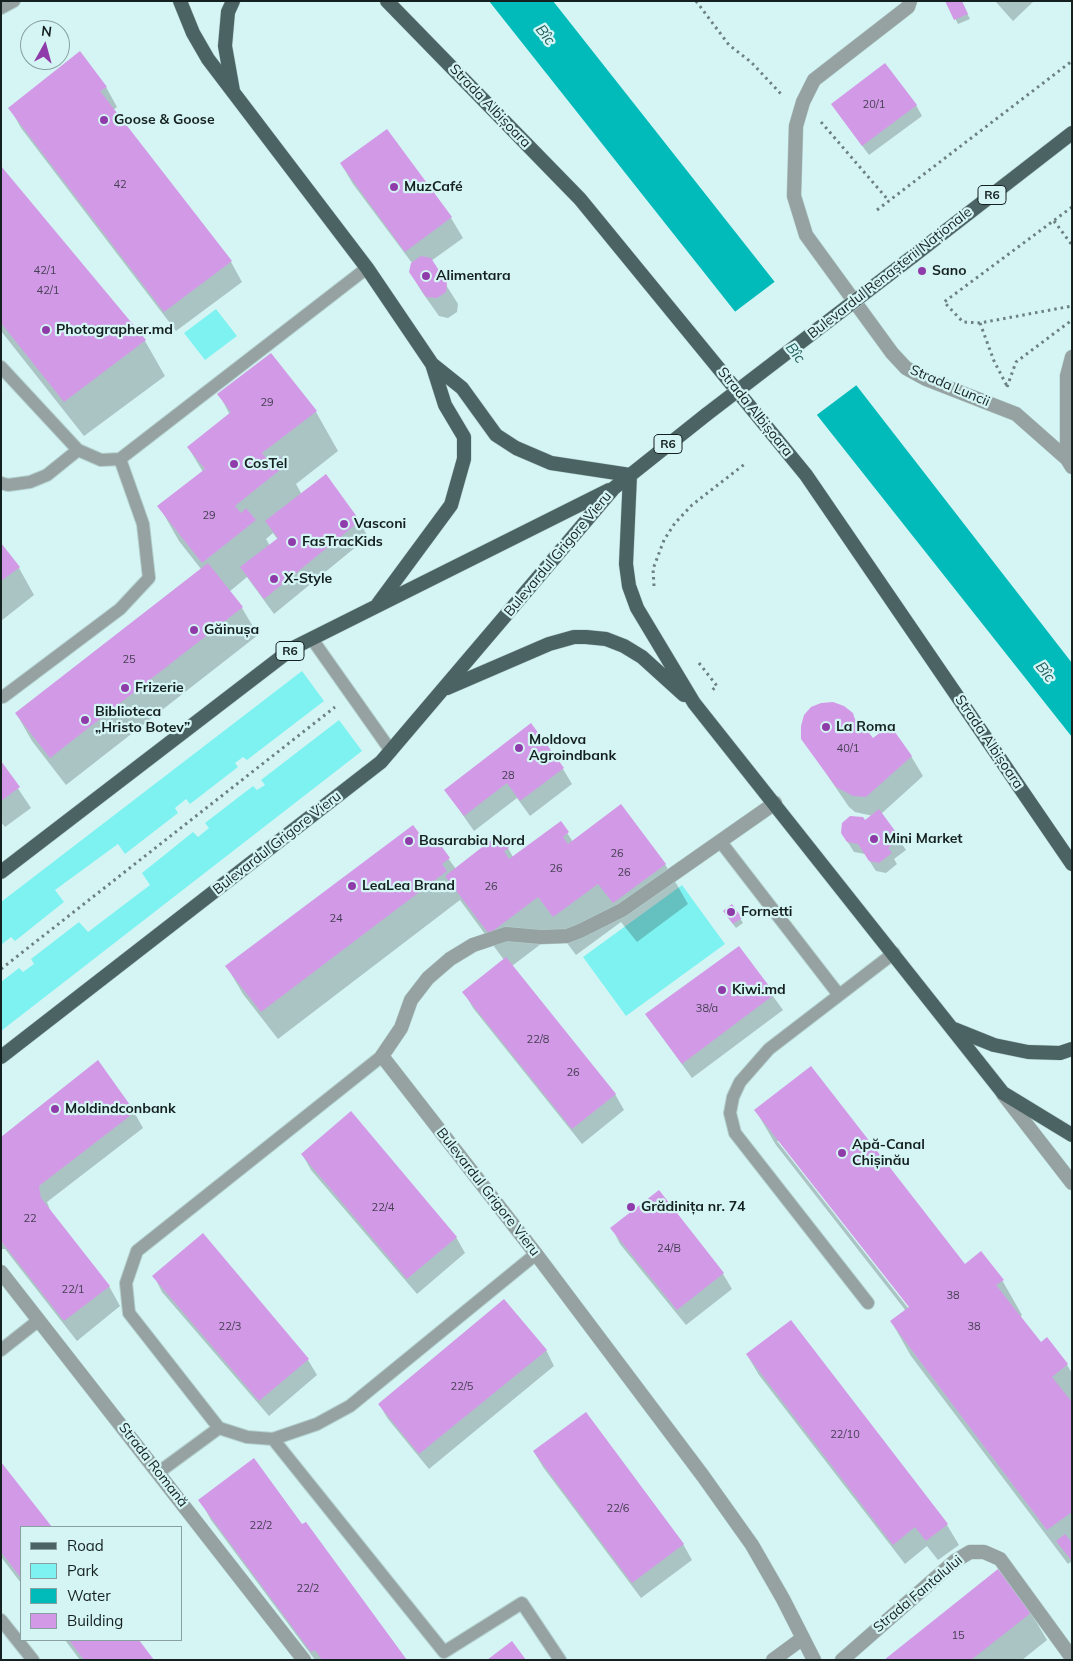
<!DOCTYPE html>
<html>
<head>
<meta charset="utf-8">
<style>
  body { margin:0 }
  #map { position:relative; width:1073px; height:1661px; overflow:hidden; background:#d5f5f4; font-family:Mulish,sans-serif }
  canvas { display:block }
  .frame { position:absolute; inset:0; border:2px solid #152121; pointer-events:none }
  .legend { position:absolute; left:20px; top:1526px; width:162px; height:115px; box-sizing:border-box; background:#d5f5f4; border:1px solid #88a0a0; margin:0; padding:6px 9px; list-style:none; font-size:15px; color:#152121 }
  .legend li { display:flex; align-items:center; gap:10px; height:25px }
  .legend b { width:25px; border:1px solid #88a0a0 }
  .north { position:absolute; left:20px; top:20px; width:50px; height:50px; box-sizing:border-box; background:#d5f5f4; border:1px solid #88a0a0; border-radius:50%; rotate:7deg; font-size:14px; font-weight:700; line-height:20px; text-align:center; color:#152121 }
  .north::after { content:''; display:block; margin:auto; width:18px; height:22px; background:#8f3caa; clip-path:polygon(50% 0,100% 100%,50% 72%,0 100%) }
</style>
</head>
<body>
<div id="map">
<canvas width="1073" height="1661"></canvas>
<div class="frame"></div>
<ul class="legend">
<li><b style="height:6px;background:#4c6363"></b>Road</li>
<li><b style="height:14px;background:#7ef2f1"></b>Park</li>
<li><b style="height:14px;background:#00bbba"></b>Water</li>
<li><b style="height:14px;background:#d299e6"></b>Building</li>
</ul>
<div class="north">N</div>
</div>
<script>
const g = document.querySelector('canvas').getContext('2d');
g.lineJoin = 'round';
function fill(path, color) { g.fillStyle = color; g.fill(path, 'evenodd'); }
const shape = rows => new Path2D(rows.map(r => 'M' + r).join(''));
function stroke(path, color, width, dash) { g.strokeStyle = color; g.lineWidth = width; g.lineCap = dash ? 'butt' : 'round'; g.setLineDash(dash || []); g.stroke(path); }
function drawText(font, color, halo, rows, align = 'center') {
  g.font = font + ' Mulish,sans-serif'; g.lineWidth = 4.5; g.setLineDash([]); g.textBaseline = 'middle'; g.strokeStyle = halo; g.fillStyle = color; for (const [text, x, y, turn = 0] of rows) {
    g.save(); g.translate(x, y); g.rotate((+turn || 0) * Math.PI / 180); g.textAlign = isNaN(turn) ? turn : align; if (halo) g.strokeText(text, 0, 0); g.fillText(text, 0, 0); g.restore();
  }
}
const green = shape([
  [216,309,237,336,205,360,184,333],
  [302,671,324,701,247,760,243,757,235,763,238,767,190,804,186,799,175,808,178,813,125,854,118,844,55,890,64,902,15,941,11,937,1,945,1,902],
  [339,720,362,751,1,1031,1,982,19,968,23,972,34,964,31,959,79,922,88,932,150,885,142,873,193,832,198,837,209,828,205,823,253,786,257,790,265,785,261,780],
  [682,885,725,944,626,1016,583,957]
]);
const water = shape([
  [489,1,553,1,860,390,1072,663,1072,737]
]);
const pier = shape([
  [777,280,858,384,814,417,732,314]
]);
const shadow = shape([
  [946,1,961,1,970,19,958,24],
  [995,1,1034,1,1013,21],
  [106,87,117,107,113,110,231,262,242,282,176,331,21,128,10,108],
  [832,105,916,105,922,116,869,155],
  [387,130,451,218,463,238,431,261,458,304,457,312,448,318,439,316,422,292,410,272,412,263,353,184,341,164],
  [1,168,145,341,165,376,84,436,1,331],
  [271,354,316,412,338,451,296,484,302,495,359,521,368,537,274,614,247,577,229,592,242,608,258,635,66,785,32,741,16,713,201,569,179,541,159,506,203,472,188,447,230,415,219,394],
  [273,533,278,540,270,546,266,539],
  [1,545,19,568,34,595,1,621],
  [852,714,863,732,873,740,911,756,923,776,881,814,906,850,894,859,897,864,886,873,876,871,865,854,854,852,842,833,873,816,855,812,849,807,802,738],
  [1,763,31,808,5,827,1,822],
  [563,769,572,784,530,816,517,798,474,831,446,791],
  [560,822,573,842,665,864,688,904,637,942,621,922,576,955,558,931,512,966,615,1094,624,1110,582,1144,473,1008,464,992,504,960,460,900,278,1039,243,994,227,967,436,842,456,869,508,848,513,857],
  [727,916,740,918,743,923,736,928],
  [738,948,783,1010,692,1078,646,1015],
  [756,1111,965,1265,1002,1280,1022,1315,1020,1317,1040,1344,1047,1338,1067,1365,1072,1373,1072,1565,1070,1562,1068,1564,911,1356,891,1321,906,1311,776,1145],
  [777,1141,780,1141,914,1311,912,1313],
  [134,1112,143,1128,47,1202,51,1212,109,1286,120,1306,77,1341,5,1249,1,1249,1,1138],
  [302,1154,456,1237,465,1253,417,1294,311,1170],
  [659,1192,723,1274,732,1289,686,1325,620,1244,612,1228],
  [154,1276,308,1360,317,1375,269,1416,162,1292],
  [546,1350,554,1366,429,1469,388,1419,379,1404],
  [747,1355,947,1525,959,1545,938,1560,927,1546,905,1564,759,1375],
  [534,1452,683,1544,692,1560,641,1598,543,1467],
  [1,1463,50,1527,21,1527,21,1583,1,1557],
  [200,1500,302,1526,405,1660,315,1660,211,1520],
  [1031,1613,1047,1640,1022,1660,886,1660],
  [65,1640,137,1640,153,1660,80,1660]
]);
const building = shape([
  [945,1,962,1,968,14,954,20],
  [80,51,107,87,100,91,232,261,164,312,8,108],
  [885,63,917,105,862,146,831,104],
  [387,129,452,217,405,252,340,163],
  [1,166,146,340,64,402,1,323],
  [421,256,431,258,447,283,446,292,437,298,426,297,409,272,411,263],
  [271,353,317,411,262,453,271,464,280,457,286,465,235,506,241,513,246,508,256,520,202,563,157,506,205,469,187,447,231,412,217,394],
  [326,474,360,521,264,599,240,567,278,538,265,521],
  [1,543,20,567,1,581],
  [208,563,243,607,50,758,15,713],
  [833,702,844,706,853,713,859,734,866,729,873,738,890,725,912,756,866,797,853,796,836,787,801,739,801,726,804,715,811,707,821,703],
  [531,723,564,768,520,801,507,783,464,816,444,790],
  [1,761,20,787,1,801],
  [621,804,666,864,613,903,598,884,553,917,538,897,489,934,445,876,499,834,509,848,504,851,509,859,561,821,569,832,563,837,568,844],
  [879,809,901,839,888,848,892,853,879,863,869,861,858,844,847,842,841,833,842,823,850,816,863,817,865,820],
  [413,825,429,846,437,840,450,858,442,864,447,871,261,1012,225,966],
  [732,904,742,918,733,924,723,911],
  [739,946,775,994,682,1064,645,1014],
  [506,957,616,1094,572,1129,462,992],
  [98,1060,135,1112,39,1186,41,1198,110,1286,64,1321,1,1241,1,1137],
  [811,1066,965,1264,981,1251,1004,1280,996,1285,1041,1342,1047,1337,1068,1364,1052,1377,1072,1402,1072,1512,1047,1530,890,1321,909,1307,754,1110],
  [351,1111,457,1237,407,1279,301,1154],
  [659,1190,724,1273,677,1310,610,1228],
  [203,1233,309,1359,259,1401,152,1276],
  [504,1299,547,1350,419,1454,378,1404],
  [791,1320,948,1524,926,1541,915,1527,893,1545,746,1354],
  [586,1412,684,1544,632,1583,533,1451],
  [254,1458,302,1524,306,1522,407,1660,322,1660,315,1650,311,1652,198,1500],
  [1,1462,52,1527,21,1527,21,1578,1,1552],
  [1065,1534,1072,1543,1072,1561,1056,1541],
  [998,1569,1032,1612,971,1660,884,1660],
  [69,1640,139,1640,154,1660,84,1660],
  [512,1641,526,1660,487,1660]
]);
const path = shape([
  [696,1,729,45,751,62,782,95],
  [821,122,889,201],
  [1072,207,944,302,963,322,980,323,1072,306],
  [877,210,1072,61],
  [1054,221,1072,245],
  [980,323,994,361,1007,386],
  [1007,387,1016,362,1072,320],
  [654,586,653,569,664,540,675,523,692,505,746,463],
  [699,663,717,686,711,691],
  [1,969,335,707]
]);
const service = shape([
  [1,8,14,1],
  [1,367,78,450,101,460,120,459,367,268],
  [1,483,8,485,30,482,47,475,78,450],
  [312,639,391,751],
  [3,697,120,609,149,578,143,524,120,459],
  [720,841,839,995],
  [382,1056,137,1251,126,1283,129,1313,219,1428,247,1437,273,1439,317,1424,350,1406,536,1254],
  [868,1303,735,1133,730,1113,733,1097,740,1082,769,1049,894,953],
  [1,1350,39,1320],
  [273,1439,444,1652,522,1603,560,1660],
  [159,1472,219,1428],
  [1,1620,33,1660]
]);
const minor = shape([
  [910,1,908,7,814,80,803,102,796,126,794,196,806,235,892,353,906,368,926,379,1016,414,1067,459,1072,467],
  [1067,459,1067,376,1072,357],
  [775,803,622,910,580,931,567,936,541,937,506,934,473,945,450,959,428,978,411,1000,401,1028,382,1056,536,1254,703,1476,752,1545,783,1599,814,1660],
  [1003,1094,1072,1183],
  [1,1272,304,1660],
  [773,1660,803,1638],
  [842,1660,955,1561,970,1552,984,1552,1000,1559,1072,1658]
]);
const primary = shape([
  [180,1,193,33,208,59,367,268,432,364,445,405,464,437,464,459,451,505,378,604],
  [233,1,228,12,225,46,233,91],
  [387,1,580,199,806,475,1072,864],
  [912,257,1072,133],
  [432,364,462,388,496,435,516,448,551,463,630,475],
  [630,475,626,564,629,586,637,608,694,703,1003,1093,1072,1135],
  [447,688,549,644,574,637,586,637,606,639,624,646,642,657,684,695],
  [1,872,293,648,609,490],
  [954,1029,994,1045,1028,1052,1060,1053,1072,1049],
  [1,1057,381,762,614,488,707,414]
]);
const primaryBridge = shape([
  [707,414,912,257]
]);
const markers = [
  [104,120,5,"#8f3caa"],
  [394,187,5,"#8f3caa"],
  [922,271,5,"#8f3caa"],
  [426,276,5,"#8f3caa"],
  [46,330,5,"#8f3caa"],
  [234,464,5,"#8f3caa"],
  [344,524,5,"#8f3caa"],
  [292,542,5,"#8f3caa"],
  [274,579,5,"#8f3caa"],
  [194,630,5,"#8f3caa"],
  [125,688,5,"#8f3caa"],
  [85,720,5,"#8f3caa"],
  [826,727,5,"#8f3caa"],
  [519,748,5,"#8f3caa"],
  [874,839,5,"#8f3caa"],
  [409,841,5,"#8f3caa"],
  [352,886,5,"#8f3caa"],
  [731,912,5,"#8f3caa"],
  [722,990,5,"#8f3caa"],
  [55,1109,5,"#8f3caa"],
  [842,1153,5,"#8f3caa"],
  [631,1207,5,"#8f3caa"]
];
const numberNames = [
  ["20/1",874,105],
  ["42",120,185],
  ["42/1",45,271],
  ["42/1",48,291],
  ["29",267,403],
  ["29",209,516],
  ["25",129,660],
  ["40/1",848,749],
  ["28",508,776],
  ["26",617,854],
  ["26",556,869],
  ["26",624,873],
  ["26",491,887],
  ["24",336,919],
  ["38/a",707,1009],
  ["22/8",538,1040],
  ["26",573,1073],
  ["22/4",383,1208],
  ["22",30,1219],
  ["24/B",669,1249],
  ["22/1",73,1290],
  ["38",953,1296],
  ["22/3",230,1327],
  ["38",974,1327],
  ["22/5",462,1387],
  ["22/10",845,1435],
  ["22/6",618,1509],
  ["22/2",261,1526],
  ["22/2",308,1589],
  ["15",958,1636]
];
const shields = [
  [992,195,28],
  [668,444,28],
  [290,651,28]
];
const shieldNames = [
  ["R6",992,195],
  ["R6",668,444],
  ["R6",290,651]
];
const streetNames = [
  ["Strada Albișoara",490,106,46],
  ["Bulevardul Renașterii Naționale",890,273,-38],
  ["Strada Luncii",950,386,23],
  ["Strada Albișoara",755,412,51],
  ["Bulevardul Grigore Vieru",558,554,-50],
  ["Strada Albișoara",989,742,56],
  ["Bulevardul Grigore Vieru",277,843,-38],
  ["Bulevardul Grigore Vieru",488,1192,52],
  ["Strada Romană",153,1465,52],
  ["Strada Fantalului",918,1594,-40]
];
const poiNames = [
  ["Goose & Goose",114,120],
  ["MuzCafé",404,187],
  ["Sano",932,271],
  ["Alimentara",436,276],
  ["Photographer.md",56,330],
  ["CosTel",244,464],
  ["Vasconi",354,524],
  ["FasTracKids",302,542],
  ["X-Style",284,579],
  ["Găinușa",204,630],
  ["Frizerie",135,688],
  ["Biblioteca",95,712],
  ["„Hristo Botev”",95,728],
  ["La Roma",836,727],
  ["Moldova",529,740],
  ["Agroindbank",529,756],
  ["Mini Market",884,839],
  ["Basarabia Nord",419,841],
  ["LeaLea Brand",362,886],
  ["Fornetti",741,912],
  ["Kiwi.md",732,990],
  ["Moldindconbank",65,1109],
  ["Apă-Canal",852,1145],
  ["Chișinău",852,1161],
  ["Grădinița nr. 74",641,1207]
];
const waterNames = [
  ["Bîc",545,35,52],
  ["Bîc",795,353,52],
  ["Bîc",1045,672,52]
];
fill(green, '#7ef2f1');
fill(water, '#00bbba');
fill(pier, '#d5f5f4');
fill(shadow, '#0003');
fill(building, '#d299e6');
stroke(service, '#b2cfce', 14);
stroke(minor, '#b2cfce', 15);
stroke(primary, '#b2cfce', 15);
stroke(path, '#6c8180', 3, [2.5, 4]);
stroke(service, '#95a2a1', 12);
stroke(minor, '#95a2a1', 14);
stroke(primary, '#4c6363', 14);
stroke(primaryBridge, '#b2cfce', 15, []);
stroke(primaryBridge, '#4c6363', 14);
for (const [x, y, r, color] of markers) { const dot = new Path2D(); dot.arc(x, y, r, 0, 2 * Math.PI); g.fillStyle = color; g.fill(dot); stroke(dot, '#d5f5f4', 2); }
drawText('11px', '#443f52', null, numberNames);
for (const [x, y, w] of shields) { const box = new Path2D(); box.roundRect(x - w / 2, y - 9.5, w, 19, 4); g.fillStyle = '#d5f5f4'; g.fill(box); stroke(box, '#152121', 1); }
drawText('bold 12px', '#152121', null, shieldNames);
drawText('14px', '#152121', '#d5f5f4', streetNames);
drawText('bold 14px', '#152121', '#d5f5f4', poiNames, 'left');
drawText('italic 15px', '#24605f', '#d5f5f4', waterNames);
</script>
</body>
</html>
